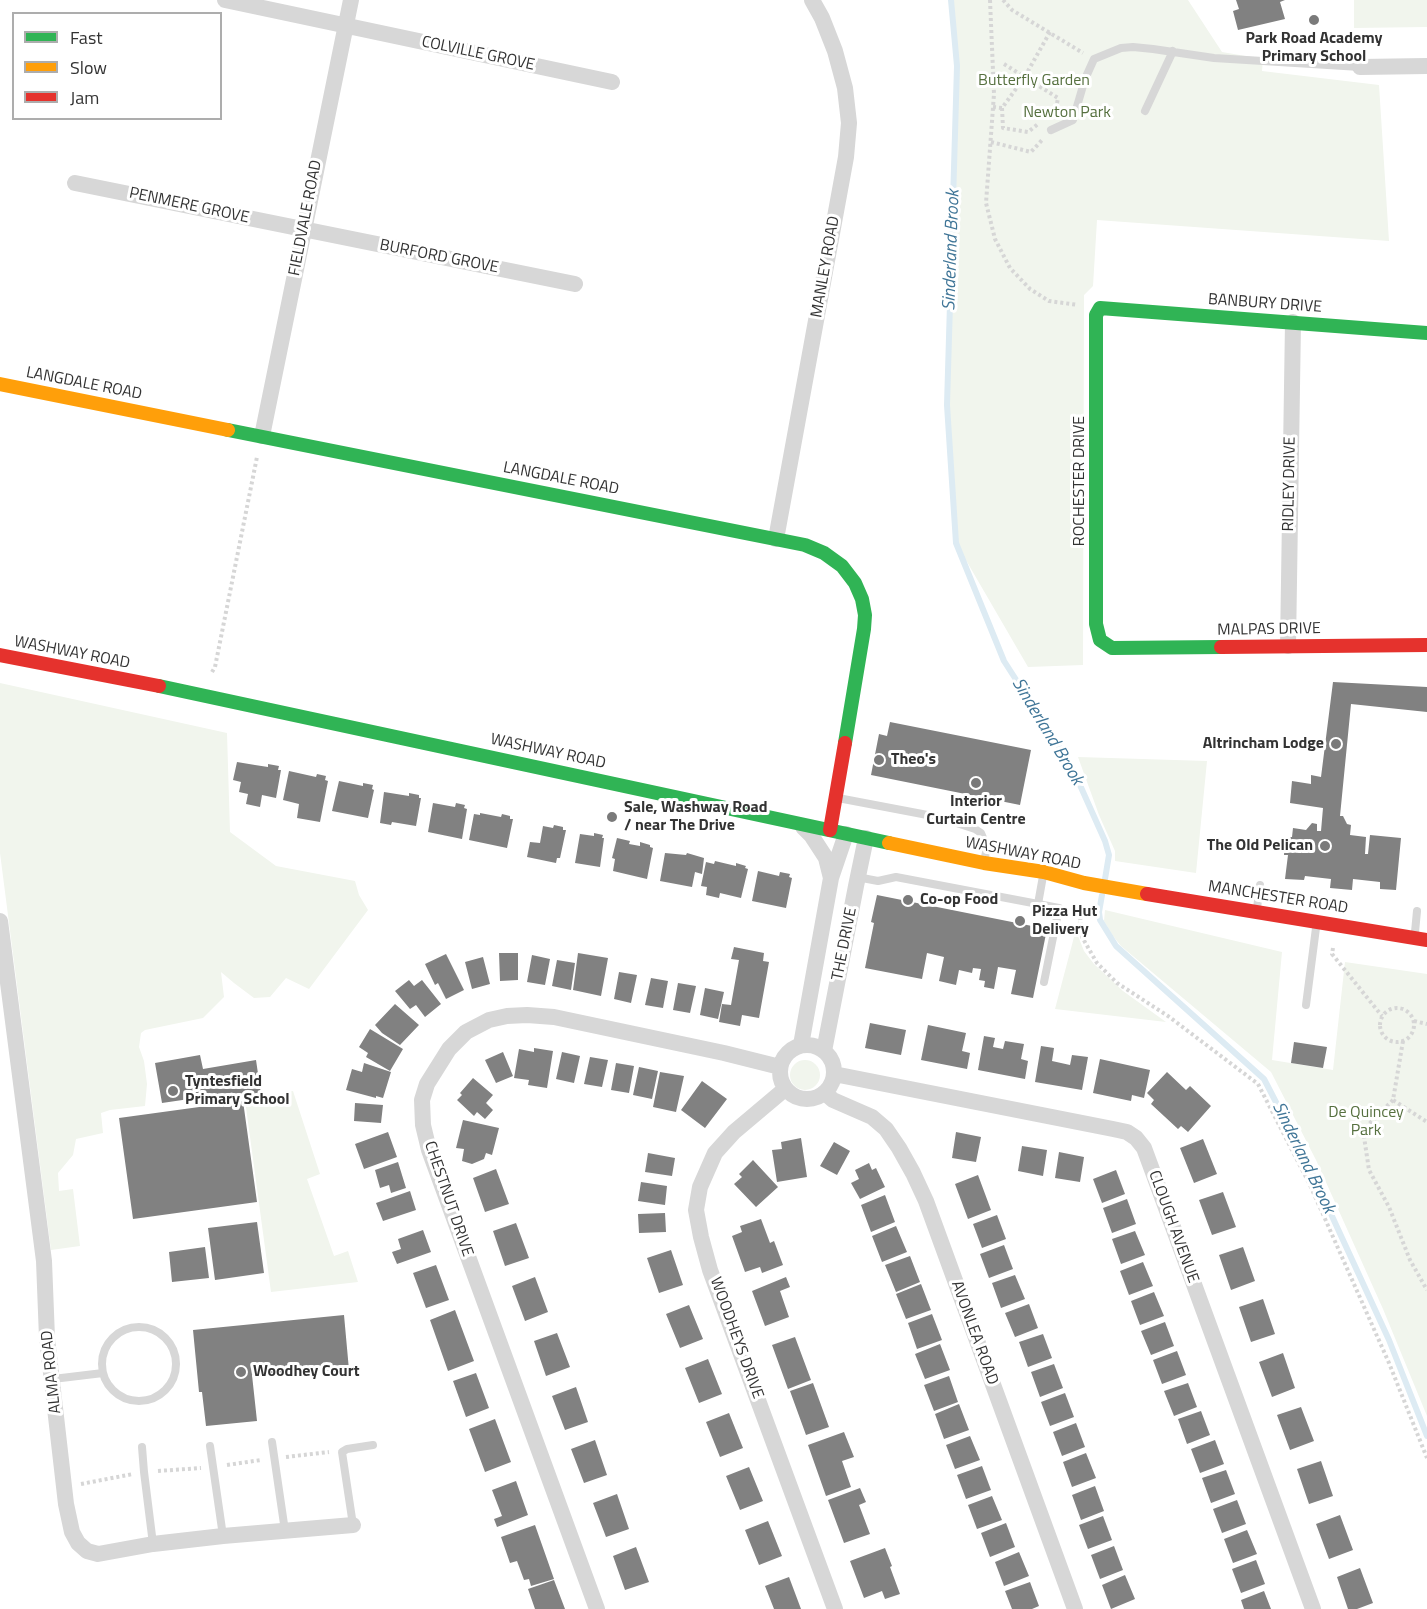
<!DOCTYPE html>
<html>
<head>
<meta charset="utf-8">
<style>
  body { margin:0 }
  #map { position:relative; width:1427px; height:1609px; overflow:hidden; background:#fff; font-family:"Titillium Web",sans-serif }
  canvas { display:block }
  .legend { position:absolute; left:12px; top:12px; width:210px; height:108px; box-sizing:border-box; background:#fff; border:2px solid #adadad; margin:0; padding:8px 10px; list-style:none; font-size:18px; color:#333 }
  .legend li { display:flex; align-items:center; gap:12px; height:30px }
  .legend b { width:30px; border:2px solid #adadad }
</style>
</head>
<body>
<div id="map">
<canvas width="1427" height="1609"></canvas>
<ul class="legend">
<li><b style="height:8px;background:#30b455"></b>Fast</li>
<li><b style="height:8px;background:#ff9f0a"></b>Slow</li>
<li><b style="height:8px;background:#e5322d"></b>Jam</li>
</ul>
</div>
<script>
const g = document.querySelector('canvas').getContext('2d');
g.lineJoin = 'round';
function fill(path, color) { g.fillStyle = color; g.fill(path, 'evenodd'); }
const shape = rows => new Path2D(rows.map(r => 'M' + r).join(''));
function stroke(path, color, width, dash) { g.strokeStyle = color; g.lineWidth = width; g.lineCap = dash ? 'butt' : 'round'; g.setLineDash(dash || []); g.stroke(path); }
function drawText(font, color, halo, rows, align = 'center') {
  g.font = font + ' "Titillium Web",sans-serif'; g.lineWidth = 6; g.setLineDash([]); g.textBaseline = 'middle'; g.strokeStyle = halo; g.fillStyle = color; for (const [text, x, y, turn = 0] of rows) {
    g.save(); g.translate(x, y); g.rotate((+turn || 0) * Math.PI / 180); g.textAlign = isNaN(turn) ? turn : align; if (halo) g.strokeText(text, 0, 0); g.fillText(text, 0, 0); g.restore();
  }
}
const green = shape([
  [951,0,1188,0,1222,52,1263,59,1262,71,1379,85,1389,241,1097,220,1093,286,1084,295,1083,665,1028,667,956,543,947,405,957,66],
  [1354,0,1427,0,1427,27,1354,28],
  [0,683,227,733,230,832,276,866,355,881,359,895,368,910,309,989,286,978,270,997,254,998,234,983,221,972,224,997,203,1018,145,1030,141,1033,139,1047,144,1061,147,1084,145,1106,110,1110,101,1113,103,1133,76,1139,73,1155,58,1173,59,1191,73,1189,80,1246,51,1250,0,853],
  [1078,757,1207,761,1196,873,1115,861,1115,851,1099,815],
  [1105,910,1282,952,1272,1060,1333,1070,1345,962,1427,974,1427,1416,1383,1309,1316,1160,1271,1072,1121,946,1113,936,1104,921],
  [1079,918,1078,936,1084,951,1094,964,1123,991,1166,1022,1055,1009],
  '790 1075a15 15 0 1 1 30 0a15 15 0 1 1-30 0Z',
  [293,1091,320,1174,307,1179,334,1256,348,1251,358,1282,271,1292,245,1100]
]);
const stream = shape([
  [951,0,957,66,947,405,956,543,1004,661,1071,765,1105,841,1109,855,1105,879],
  [1102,895,1099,912,1100,920,1116,946,1264,1079,1308,1164,1389,1340,1427,1436]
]);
const building = shape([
  [1236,0,1285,0,1280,2,1285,19,1238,30,1233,11,1239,9],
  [1333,682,1427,687,1427,712,1351,704,1340,816,1343,816,1347,824,1351,825,1350,835,1366,837,1365,854,1368,854,1370,835,1401,838,1396,890,1380,889,1380,882,1353,879,1352,890,1330,888,1331,879,1305,876,1304,880,1285,879,1288,855,1284,855,1285,837,1292,837,1293,828,1306,830,1312,823,1317,824,1317,831,1321,831,1323,808,1290,803,1292,781,1311,784,1311,775,1321,777],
  [890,722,1031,750,1020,805,871,775,879,734,887,736],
  [237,762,255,765,268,767,268,764,279,766,278,770,281,770,276,798,262,795,260,807,246,804,248,794,239,792,241,782,233,780],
  [289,771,316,777,317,774,326,776,325,780,328,781,320,822,297,818,299,804,283,800],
  [339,781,363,786,363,783,373,785,372,789,374,790,368,818,332,811],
  [384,792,409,796,409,793,419,795,419,798,421,798,416,826,392,822,391,825,380,823],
  [433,803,455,807,456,803,465,805,464,808,467,809,462,839,428,832],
  [480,813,501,817,502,814,510,816,510,819,513,819,507,848,469,840,474,814,480,815],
  [554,825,563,827,563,830,566,830,560,858,557,858,556,863,527,857,530,842,540,843,543,826,553,828],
  [594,833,603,835,602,838,604,838,600,867,575,863,580,834,594,836],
  [617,838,630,841,629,844,640,846,640,842,650,845,650,847,653,848,647,879,613,871,615,859,612,858],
  [665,853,686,855,687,853,704,858,702,874,695,872,692,887,660,881],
  [715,861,736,866,736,863,746,866,745,868,748,869,741,898,720,893,719,898,706,895,707,887,701,886,706,862,714,864],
  [758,871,779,876,780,872,790,874,789,877,792,878,786,908,752,901],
  [877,895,1047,929,1033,998,1011,994,1016,970,998,967,994,989,984,987,985,981,979,980,981,969,973,968,972,973,959,970,956,985,939,981,944,957,927,953,922,979,865,968,874,923,871,922],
  [734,947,764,953,763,961,769,962,759,1018,742,1015,740,1026,719,1022,722,1004,731,1005,739,960,731,959],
  [499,953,518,953,518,980,500,981],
  [578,953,608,958,601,996,573,990],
  [446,954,464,990,446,999,438,983,435,985,425,964],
  [532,955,550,959,545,985,527,982],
  [483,957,490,984,472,989,465,962],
  [557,960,575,963,571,990,552,986],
  [619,972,637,975,631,1003,614,999],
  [651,978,668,981,663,1008,645,1005],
  [409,980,414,986,422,980,441,1004,425,1017,416,1005,410,1009,395,991],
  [678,983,696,986,690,1013,673,1010],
  [705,988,724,992,718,1019,700,1015],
  [395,1004,419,1025,400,1045,382,1033,375,1025],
  [870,1023,906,1030,901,1055,865,1048],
  [928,1025,966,1033,962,1051,970,1053,967,1069,921,1060],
  [370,1029,403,1049,390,1071,366,1057,368,1053,359,1047],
  [984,1036,995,1038,993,1047,1003,1049,1005,1041,1024,1044,1021,1059,1028,1061,1025,1079,978,1070],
  [1294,1042,1327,1047,1323,1068,1291,1063],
  [1041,1046,1054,1048,1052,1061,1070,1065,1072,1055,1088,1057,1082,1090,1035,1082],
  [534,1048,553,1051,547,1088,528,1085,529,1080,514,1078,519,1049,534,1052],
  [503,1052,513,1076,496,1083,485,1060],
  [562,1052,580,1056,574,1083,556,1079],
  [200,1055,203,1069,256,1060,261,1094,204,1104,203,1097,162,1103,155,1063],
  [590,1057,608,1060,602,1087,584,1084],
  [1100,1059,1150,1070,1144,1098,1132,1095,1131,1101,1093,1093],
  [364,1063,391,1072,383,1098,376,1096,376,1098,346,1090,352,1069,362,1072],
  [616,1063,634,1066,629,1093,611,1090],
  [639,1067,658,1071,652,1099,633,1095],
  [660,1072,684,1076,676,1112,653,1107],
  [1167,1072,1186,1090,1190,1086,1211,1106,1188,1132,1181,1126,1178,1129,1151,1104,1154,1100,1147,1093],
  [473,1078,493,1095,486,1103,493,1110,485,1119,477,1112,474,1116,457,1100,462,1095,460,1093],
  [702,1081,727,1099,705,1128,681,1110],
  [243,1101,257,1202,133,1219,119,1118],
  [355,1103,383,1105,381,1123,354,1121],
  [463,1120,499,1128,492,1155,486,1153,484,1159,472,1164,462,1161,464,1149,456,1148],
  [388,1132,397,1157,364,1169,355,1144],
  [956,1132,981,1137,976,1162,952,1158],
  [801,1138,807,1177,777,1182,772,1150,782,1149,781,1142],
  [1203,1139,1217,1174,1194,1183,1180,1148],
  [834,1142,850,1151,837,1175,820,1166],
  [1022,1146,1047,1150,1043,1176,1018,1171],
  [1059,1152,1084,1157,1080,1182,1055,1178],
  [648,1153,675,1158,672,1176,645,1172],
  [753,1160,778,1187,756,1207,734,1184,742,1177,739,1174],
  [398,1162,406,1188,391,1193,389,1185,380,1188,375,1170],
  [869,1163,872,1170,876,1168,885,1187,860,1199,851,1183,859,1179,855,1170],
  [496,1169,509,1204,485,1212,473,1178],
  [1116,1170,1125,1194,1102,1203,1093,1179],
  [978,1175,991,1210,968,1219,955,1184],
  [641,1182,667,1186,665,1205,638,1201],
  [410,1191,416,1210,383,1221,376,1203],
  [1223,1192,1236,1227,1212,1235,1199,1200],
  [885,1195,895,1222,871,1232,861,1205],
  [1127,1199,1136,1224,1112,1233,1103,1208],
  [665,1213,666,1232,639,1233,638,1214],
  [997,1215,1006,1239,982,1248,973,1224],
  [761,1219,770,1243,774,1241,783,1265,762,1273,760,1267,745,1272,732,1236,742,1232,740,1226],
  [257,1222,264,1273,215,1280,208,1228],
  [516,1223,529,1258,505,1266,493,1231],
  [896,1226,907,1252,882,1262,872,1236],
  [423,1230,431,1252,397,1264,392,1252,401,1249,398,1239],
  [1135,1231,1145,1255,1121,1264,1112,1239],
  [1004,1245,1013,1269,989,1278,980,1254],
  [205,1247,209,1278,172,1282,169,1252],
  [1243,1247,1255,1281,1231,1290,1219,1255],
  [671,1250,683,1285,659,1293,647,1258],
  [910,1256,920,1282,896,1292,885,1265],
  [1143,1262,1153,1286,1129,1295,1120,1271],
  [436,1265,449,1300,426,1308,413,1273],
  [1015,1275,1025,1299,1001,1308,992,1283],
  [535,1277,548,1312,525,1321,512,1286],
  [786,1277,790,1287,780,1291,789,1317,765,1326,752,1291],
  [921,1284,931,1310,906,1319,896,1294],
  [1154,1292,1164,1316,1140,1325,1131,1301],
  [1263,1299,1275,1334,1251,1342,1239,1307],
  [1029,1304,1038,1328,1015,1337,1005,1313],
  [689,1305,703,1339,680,1348,666,1314],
  [455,1310,474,1361,448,1371,430,1320],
  [932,1314,942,1340,917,1349,908,1323],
  [344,1315,349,1370,305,1374,305,1370,252,1375,257,1421,206,1426,202,1392,199,1392,193,1330],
  [1165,1322,1174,1346,1151,1355,1141,1331],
  [557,1333,570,1367,546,1376,534,1341],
  [1043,1334,1052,1358,1028,1367,1019,1342],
  [795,1337,811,1380,788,1389,772,1345],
  [940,1344,950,1370,925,1379,915,1354],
  [1177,1351,1186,1375,1162,1384,1153,1360],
  [1283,1353,1295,1388,1272,1397,1259,1362],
  [708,1359,722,1394,699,1403,685,1368],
  [1054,1364,1063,1388,1040,1397,1031,1372],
  [476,1373,489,1408,466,1417,453,1381],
  [949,1376,958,1402,934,1411,924,1385],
  [813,1383,829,1427,806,1435,790,1391],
  [1188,1383,1197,1407,1174,1416,1164,1391],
  [576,1387,588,1422,565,1430,552,1396],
  [1065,1393,1074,1417,1050,1426,1041,1402],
  [959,1404,969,1430,944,1439,935,1414],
  [1301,1407,1314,1441,1290,1450,1277,1415],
  [1201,1411,1210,1435,1187,1444,1178,1419],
  [729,1413,743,1448,720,1457,706,1422],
  [495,1419,511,1462,485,1472,469,1429],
  [1076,1423,1085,1447,1062,1456,1053,1432],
  [844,1432,854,1457,842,1461,851,1487,826,1496,808,1445],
  [970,1436,980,1460,955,1469,946,1445],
  [595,1440,607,1475,584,1483,571,1449],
  [1215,1440,1224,1464,1200,1473,1191,1449],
  [1086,1453,1096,1478,1072,1487,1063,1462],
  [1321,1461,1333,1496,1309,1504,1297,1469],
  [982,1466,991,1490,966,1499,957,1475],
  [749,1467,763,1501,740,1510,726,1476],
  [1226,1470,1235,1494,1211,1503,1202,1478],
  [516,1481,528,1515,497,1527,494,1519,502,1516,492,1490],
  [1095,1486,1104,1511,1081,1520,1072,1495],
  [860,1488,866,1502,859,1505,870,1534,844,1543,828,1500],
  [617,1494,629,1529,606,1537,593,1503],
  [992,1496,1002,1520,977,1529,968,1505],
  [1237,1500,1246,1524,1222,1533,1213,1509],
  [1340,1515,1353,1550,1329,1559,1316,1524],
  [1103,1516,1112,1540,1088,1549,1079,1525],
  [768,1521,782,1556,759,1565,745,1530],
  [1006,1523,1015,1547,990,1557,981,1533],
  [535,1525,554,1579,531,1586,529,1579,524,1580,517,1561,510,1563,501,1537],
  [1247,1530,1257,1554,1233,1563,1224,1539],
  [1114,1546,1123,1570,1100,1579,1091,1555],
  [636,1547,649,1582,625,1590,613,1556],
  [885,1548,892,1566,890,1567,900,1594,885,1599,882,1591,864,1598,850,1561],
  [1019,1552,1029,1576,1004,1586,995,1562],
  [1256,1560,1265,1584,1241,1593,1232,1569],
  [1360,1568,1373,1603,1357,1609,1348,1609,1337,1577],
  [1125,1575,1135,1599,1111,1609,1102,1585],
  [789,1577,801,1609,774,1609,765,1586],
  [554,1580,565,1609,535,1609,528,1589],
  [1030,1582,1039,1606,1032,1609,1012,1609,1005,1591],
  [1264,1591,1271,1609,1244,1609,1241,1600]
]);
const path = shape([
  [990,0,994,94,986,203,995,239,1010,268,1030,289,1049,301,1078,305],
  [1003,0,1012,10,1083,53],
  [1004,64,1058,98,1055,114],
  [993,107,1002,108,1024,78,1050,32],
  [1002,108,1003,128,1028,132,1038,124],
  [991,142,1031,152,1043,139],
  [212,672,215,667,257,457],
  [1079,905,1082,937,1097,963,1117,983,1168,1016,1258,1084,1310,1185,1389,1363,1427,1458],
  [1333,948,1332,954,1382,1016],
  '1380 1025a17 17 0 1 1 34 0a17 17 0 1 1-34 0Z',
  [1414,1021,1427,1024],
  [1403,1041,1393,1100,1427,1122],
  [1393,1100,1363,1130,1369,1170,1389,1207,1410,1260,1427,1290],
  [286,1457,329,1452],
  [227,1465,261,1460],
  [158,1471,201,1468],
  [81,1484,133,1474]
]);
const lane = shape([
  [1145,111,1173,51],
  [1051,130,1073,120,1085,79,1094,59,1121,48,1133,47,1153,49,1214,58,1360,67],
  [838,798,938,817,975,829,981,833,987,847,985,857],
  [857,877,878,881,896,877,1038,904,1043,876],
  [1038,904,1059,908,1044,982],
  [1257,908,1260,885],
  [1415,932,1417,911],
  [1306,1005,1316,928],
  '102 1364a37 37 0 1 1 74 0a37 37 0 1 1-74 0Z',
  [53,1379,103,1373],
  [272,1442,285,1531],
  [210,1446,223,1536],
  [142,1447,144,1472,153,1544],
  [353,1525,342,1452,347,1449,373,1445]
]);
const street = shape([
  [225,0,612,82],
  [1360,67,1427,66],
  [75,183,575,284],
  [262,436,351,0],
  [776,539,846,157,849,123,845,88,835,51,822,18,812,0],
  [1288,646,1293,322],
  [803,827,811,835,826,858,831,878],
  [0,921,44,1261,47,1338,66,1504,72,1532,78,1543,87,1551,98,1554,153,1544,223,1536,353,1525],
  '780 1072a27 27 0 1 1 54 0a27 27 0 1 1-54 0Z',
  [801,1045,831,878,846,834],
  [824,1051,856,886,866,838],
  [834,1074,1113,1129,1127,1132,1136,1138,1144,1148,1151,1167,1313,1609],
  [785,1089,734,1132,715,1153,700,1187,696,1210,701,1237,710,1270,835,1609],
  [825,1093,833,1100,872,1117,886,1129,899,1148,913,1173,926,1201,1075,1609],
  [597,1609,429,1150,423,1125,422,1100,427,1084,449,1049,466,1032,489,1020,507,1016,527,1015,554,1017,724,1053,780,1067]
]);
const fast = shape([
  [228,430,805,545,824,553,842,566,855,583,862,599,865,615,864,629,845,743],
  [1221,647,1112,648,1100,640,1096,624,1096,315,1100,308,1427,333],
  [159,686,889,843]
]);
const slow = shape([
  [0,384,228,430],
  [889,843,984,863,1044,872,1084,883,1147,894]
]);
const jam = shape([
  [1221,647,1427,645],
  [0,655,159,686],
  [830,830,845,743],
  [1147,894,1427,940]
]);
const markers = [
  [1314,20,6,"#7a7a7a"],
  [1336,744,6,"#7a7a7a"],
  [879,760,6,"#7a7a7a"],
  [976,783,6,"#7a7a7a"],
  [612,817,6,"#7a7a7a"],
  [1325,846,6,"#7a7a7a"],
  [908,900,6,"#7a7a7a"],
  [1020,921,6,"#7a7a7a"],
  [173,1091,6,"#7a7a7a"],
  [241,1372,6,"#7a7a7a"]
];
const poiNames = [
  ["Park Road Academy",1314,39,"center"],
  ["Primary School",1314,57,"center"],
  ["Altrincham Lodge",1324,744,"right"],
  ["Theo's",891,760],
  ["Interior",976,802,"center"],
  ["Curtain Centre",976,820,"center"],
  ["Sale, Washway Road",624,808],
  ["/ near The Drive",624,826],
  ["The Old Pelican",1313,846,"right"],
  ["Co-op Food",920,900],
  ["Pizza Hut",1032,912],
  ["Delivery",1032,930],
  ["Tyntesfield",185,1082],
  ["Primary School",185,1100],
  ["Woodhey Court",253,1372]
];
const streetNames = [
  ["COLVILLE GROVE",478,54,12],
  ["PENMERE GROVE",189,206,12],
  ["FIELDVALE ROAD",306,218,-79],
  ["BURFORD GROVE",439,257,11],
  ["MANLEY ROAD",826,267,-80],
  ["BANBURY DRIVE",1265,304,4],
  ["LANGDALE ROAD",84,384,11],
  ["LANGDALE ROAD",561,479,11],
  ["ROCHESTER DRIVE",1080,481,-90],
  ["RIDLEY DRIVE",1290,484,-89],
  ["MALPAS DRIVE",1269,630,-1],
  ["WASHWAY ROAD",72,653,11],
  ["WASHWAY ROAD",548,752,12],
  ["WASHWAY ROAD",1023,854,11],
  ["MANCHESTER ROAD",1278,898,9],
  ["THE DRIVE",845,944,-79],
  ["CHESTNUT DRIVE",448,1199,71],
  ["CLOUGH AVENUE",1173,1227,70],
  ["AVONLEA ROAD",974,1333,70],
  ["WOODHEYS DRIVE",736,1338,70],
  ["ALMA ROAD",52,1372,-96]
];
const parkNames = [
  ["Butterfly Garden",1034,81],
  ["Newton Park",1067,113],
  ["De Quincey",1366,1113],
  ["Park",1366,1131]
];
const waterNames = [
  ["Sinderland Brook",952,250,-88],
  ["Sinderland Brook",1047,732,59],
  ["Sinderland Brook",1303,1158,64]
];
fill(green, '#f1f5ed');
stroke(stream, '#ddebf3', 6);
fill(building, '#818181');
stroke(path, '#d6d6d6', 4, [3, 3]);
stroke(lane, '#d7d7d7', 8);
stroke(street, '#d7d7d7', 16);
stroke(fast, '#30b455', 14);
stroke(slow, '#ff9f0a', 14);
stroke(jam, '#e5322d', 14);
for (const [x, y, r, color] of markers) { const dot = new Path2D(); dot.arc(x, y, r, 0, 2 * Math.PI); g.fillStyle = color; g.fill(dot); stroke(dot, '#fff', 2); }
drawText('bold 16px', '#333', '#fff', poiNames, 'left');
drawText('16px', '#333', '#fff', streetNames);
drawText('16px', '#56703f', '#fff', parkNames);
drawText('italic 18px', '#3f7597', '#fff', waterNames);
</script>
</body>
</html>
